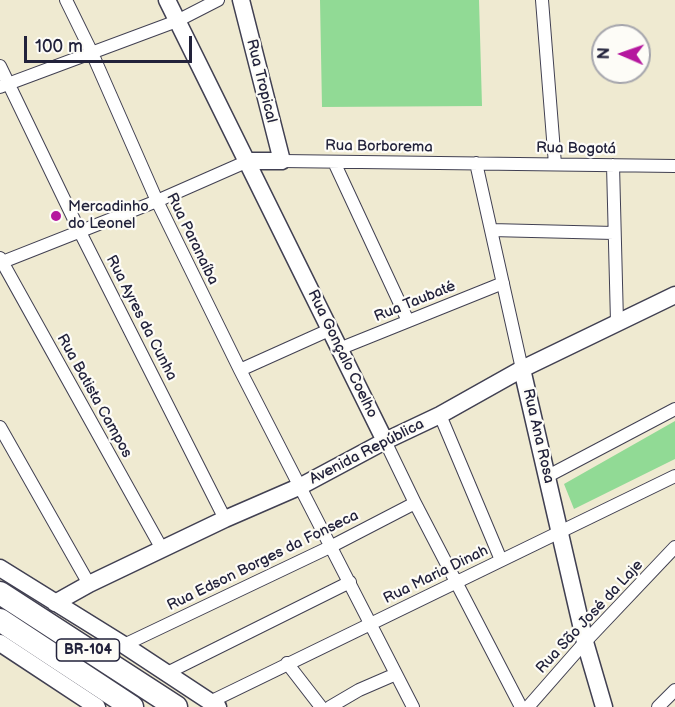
<!DOCTYPE html>
<html>
<head>
<meta charset="utf-8">
<style>
  body { margin:0 }
  #map { position:relative; width:675px; height:707px; overflow:hidden; background:#efead1; font-family:"Balsamiq Sans",sans-serif }
  canvas { display:block }
  .north { position:absolute; left:591px; top:24px; width:60px; height:60px; box-sizing:border-box; background:#fdfcf7; border:2px solid #a5a5ac; border-radius:50%; rotate:272deg; font-size:16px; font-weight:700; line-height:24px; text-align:center; color:#22223b }
  .north::after { content:''; display:block; margin:auto; width:21px; height:27px; background:#b5179e; clip-path:polygon(50% 0,100% 100%,50% 72%,0 100%) }
  .scale { position:absolute; left:24px; top:36px; width:168px; height:27px; box-sizing:border-box; border:3px solid #22223b; border-top:0; padding-left:8px; font-size:18px; line-height:21px; white-space:nowrap; color:#22223b; -webkit-text-stroke:4px #fdfcf7; paint-order:stroke }
</style>
</head>
<body>
<div id="map">
<canvas width="675" height="707"></canvas>
<div class="north">N</div>
<div class="scale">100 m</div>
</div>
<script>
const g = document.querySelector('canvas').getContext('2d');
g.lineJoin = 'round';
function fill(path, color) { g.fillStyle = color; g.fill(path, 'evenodd'); }
const shape = rows => new Path2D(rows.map(r => 'M' + r).join(''));
function stroke(path, color, width, dash) { g.strokeStyle = color; g.lineWidth = width; g.lineCap = dash ? 'butt' : 'round'; g.setLineDash(dash || []); g.stroke(path); }
function drawText(font, color, halo, rows, align = 'center') {
  g.font = font + ' "Balsamiq Sans",sans-serif'; g.lineWidth = 4.5; g.setLineDash([]); g.textBaseline = 'middle'; g.strokeStyle = halo; g.fillStyle = color; for (const [text, x, y, turn = 0] of rows) {
    g.save(); g.translate(x, y); g.rotate((+turn || 0) * Math.PI / 180); g.textAlign = isNaN(turn) ? turn : align; if (halo) g.strokeText(text, 0, 0); g.fillText(text, 0, 0); g.restore();
  }
}
const green = shape([
  [320,0,479,0,482,106,322,107],
  [675,421,675,459,574,509,564,484]
]);
const street = shape([
  [66,0,92,53,157,201,240,370,413,707],
  [542,0,555,164],
  [0,66,80,232,225,519],
  [0,87,177,21,218,0],
  [282,161,675,166],
  [334,162,408,321],
  [476,163,522,369],
  [613,165,617,322],
  [491,230,614,233],
  [0,258,162,549],
  [0,263,157,201,248,161],
  [339,349,503,283],
  [240,370,329,330],
  [440,415,501,560],
  [0,427,89,584],
  [385,441,415,503,521,707],
  [548,476,675,409],
  [124,645,332,546,415,503],
  [287,663,321,707],
  [167,673,350,582],
  [210,702,675,476],
  [330,707,359,690,396,674],
  [528,707,585,642,675,547],
  [658,707,675,690]
]);
const secondary = shape([
  [167,0,385,441],
  [241,0,282,161,248,161],
  [522,369,585,642,604,707],
  [0,568,124,645,218,707],
  [55,603,89,584,225,519,301,486,385,441,440,415,522,369,675,295],
  [0,643,97,707]
]);
const highway = shape([
  [0,593,176,707],
  [0,620,132,707]
]);
const markers = [
  [56,216,6,"#b5179e"]
];
const shields = [
  [88,650,63]
];
const shieldNames = [
  ["BR-104",88,650]
];
const streetNames = [
  ["Rua Tropical",261,81,76],
  ["Rua Borborema",379,147,1],
  ["Rua Bogotá",576,149,1],
  ["Rua Paranaíba",192,239,64],
  ["Rua Taubaté",415,302,-22],
  ["Rua Ayres da Cunha",141,318,63],
  ["Rua Gonçalo Coelho",342,354,64],
  ["Rua Batista Campos",94,396,61],
  ["Rua Ana Rosa",538,436,77],
  ["Avenida República",367,452,-27],
  ["Rua Edson Borges da Fonseca",263,561,-26],
  ["Rua Maria Dinah",436,575,-26],
  ["Rua São José da Laje",590,617,-47]
];
const poiNames = [
  ["Mercadinho",68,207],
  ["do Leonel",68,224]
];
fill(green, '#91da95');
stroke(street, '#414052', 14);
stroke(secondary, '#414052', 19);
stroke(highway, '#414052', 25);
stroke(street, '#fff', 12);
stroke(secondary, '#fff', 16);
stroke(highway, '#fff', 22);
for (const [x, y, r, color] of markers) { const dot = new Path2D(); dot.arc(x, y, r, 0, 2 * Math.PI); g.fillStyle = color; g.fill(dot); stroke(dot, '#fdfcf7', 2); }
for (const [x, y, w] of shields) { const box = new Path2D(); box.roundRect(x - w / 2, y - 11, w, 22, 4.5); g.fillStyle = '#fdfcf7'; g.fill(box); stroke(box, '#22223b', 1.5); }
drawText('bold 14px', '#22223b', null, shieldNames);
drawText('15px', '#22223b', '#fdfcf7', streetNames);
drawText('15px', '#22223b', '#fdfcf7', poiNames, 'left');
</script>
</body>
</html>
